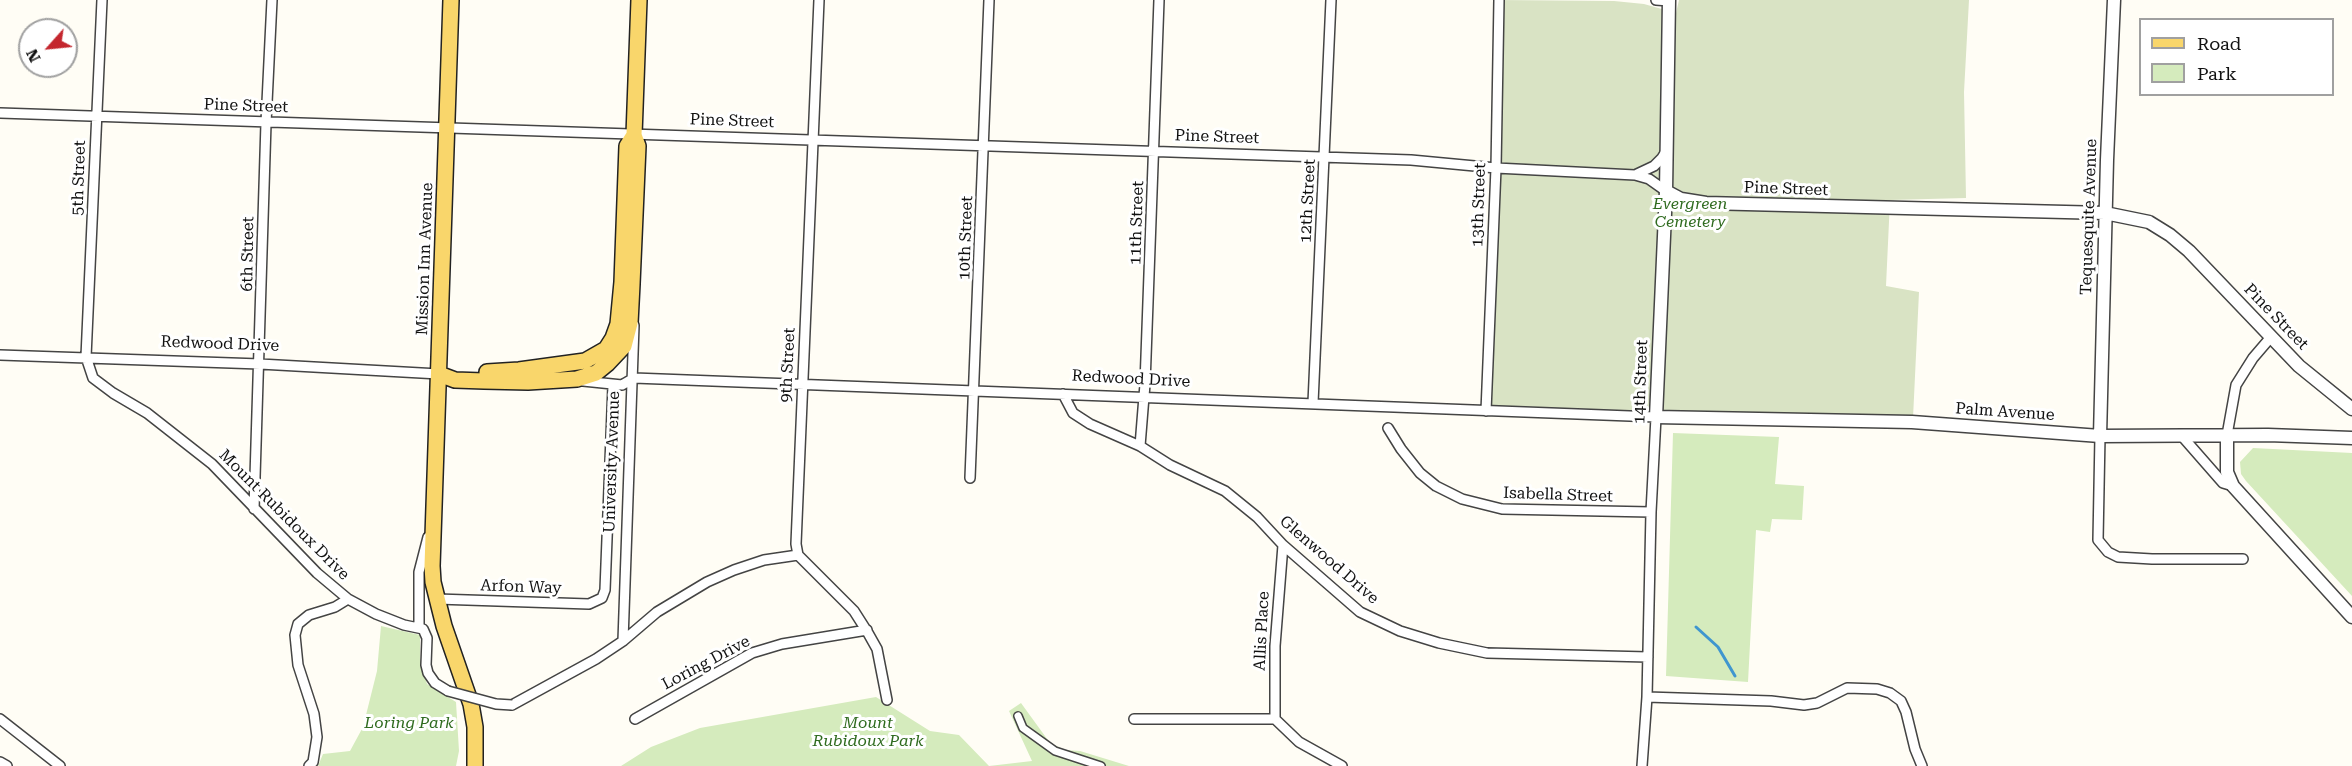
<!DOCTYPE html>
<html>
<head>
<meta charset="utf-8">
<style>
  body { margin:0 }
  #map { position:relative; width:2352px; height:766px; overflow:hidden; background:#fffdf5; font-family:"Roboto Serif",serif }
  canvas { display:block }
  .legend { position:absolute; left:2139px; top:18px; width:195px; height:78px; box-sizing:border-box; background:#fff; border:2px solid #a0a0a0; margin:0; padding:8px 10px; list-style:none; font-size:18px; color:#111 }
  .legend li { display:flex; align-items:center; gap:12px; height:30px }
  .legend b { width:30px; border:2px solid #a0a0a0 }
  .north { position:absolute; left:18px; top:18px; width:60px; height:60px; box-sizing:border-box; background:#fff; border:2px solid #a0a0a0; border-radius:50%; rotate:243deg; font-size:16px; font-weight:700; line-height:24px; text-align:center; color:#111 }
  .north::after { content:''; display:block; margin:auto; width:21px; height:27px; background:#c4262e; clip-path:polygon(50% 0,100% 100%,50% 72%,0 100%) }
</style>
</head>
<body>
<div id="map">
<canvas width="2352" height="766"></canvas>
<ul class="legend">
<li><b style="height:8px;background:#f9d66b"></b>Road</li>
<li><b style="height:16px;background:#d5ebbd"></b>Park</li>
</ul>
<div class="north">N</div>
</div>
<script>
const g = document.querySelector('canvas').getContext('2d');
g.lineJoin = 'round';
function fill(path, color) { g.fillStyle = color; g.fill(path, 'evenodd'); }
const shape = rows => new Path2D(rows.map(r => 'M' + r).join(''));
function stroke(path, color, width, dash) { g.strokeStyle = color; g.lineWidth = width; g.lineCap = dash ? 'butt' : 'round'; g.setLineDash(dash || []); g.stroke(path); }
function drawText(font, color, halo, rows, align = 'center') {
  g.font = font + ' "Roboto Serif",serif'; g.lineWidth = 6; g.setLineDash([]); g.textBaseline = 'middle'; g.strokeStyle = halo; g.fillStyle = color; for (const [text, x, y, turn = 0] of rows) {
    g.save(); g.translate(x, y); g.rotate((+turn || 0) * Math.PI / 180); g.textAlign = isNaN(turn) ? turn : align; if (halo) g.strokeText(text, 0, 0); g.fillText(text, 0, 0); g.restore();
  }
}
const green = shape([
  [1673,433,1779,437,1775,484,1804,486,1802,520,1772,519,1770,532,1756,530,1748,682,1666,676],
  [2253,448,2352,453,2352,596,2246,481,2241,474,2240,462],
  [381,626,420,635,420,659,427,684,456,702,459,751,456,766,318,766,323,754,350,751,363,727,377,671],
  [876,697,930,731,959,735,989,766,1032,761,1009,711,1021,703,1050,743,1065,750,1080,751,1129,766,621,766,651,747,700,728]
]);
const cemetery = shape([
  [1498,0,1614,1,1644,4,1676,13,1679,0,1969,0,1964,92,1966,198,1890,200,1886,286,1919,292,1913,418,1481,411]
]);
const stream = shape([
  [1696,627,1718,647,1735,676]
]);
const pedestrian = shape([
  [1018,716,1023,728,1055,751,1101,766]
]);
const minor = shape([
  [102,0,86,357,93,378,113,393,147,413,212,464,317,573,348,599,376,614,404,625,423,629,427,638,426,665,428,673,435,683,448,691],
  [819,0,796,544,798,555,854,611,868,633,877,649,887,700],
  [1656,0,1669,1],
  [0,113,1411,160,1496,168,1635,175,1649,179,1666,191],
  [1637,174,1654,166,1662,158,1667,150],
  [0,355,260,364,439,374],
  [583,381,622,385,634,378,1656,417,1651,512,1647,697,1642,766],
  [1063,394,1073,413,1090,424,1140,446,1170,465,1225,491,1257,517,1283,545,1360,612,1400,631,1439,643,1487,653,1648,657],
  [1313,403,1331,0],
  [1486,411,1496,168,1499,0],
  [1388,428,1401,449,1420,473,1436,486,1462,499,1502,509,1651,512],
  [2181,435,2223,483,2233,486],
  [2227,435,2236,385,2253,358,2271,337],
  [2100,436,2098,540,2108,552,2118,557,2152,559,2243,559],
  [1140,446,1145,384,1159,0],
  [970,478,989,0],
  [254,509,266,123,272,0],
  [437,599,589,604,602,598,605,590,613,385],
  [419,627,419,572,428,537],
  [623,641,634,325],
  [1647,697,1771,701,1804,705,1817,703,1847,688,1877,689,1890,693,1901,701,1906,712,1915,749,1922,766],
  [512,705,596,659,623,641,657,612,707,582,734,570,764,560,798,555],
  [0,719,60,766],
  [635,719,752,653,782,644,867,630],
  [1134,719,1275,719,1299,742,1342,766],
  [1275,719,1275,646,1283,545],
  [0,762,7,766],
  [309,766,313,762,317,737,314,714,298,665,295,635,298,624,309,615,335,607,348,599]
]);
const tertiary = shape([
  [1669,0,1666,191,1656,417,1912,422,2100,436,2268,435,2352,438],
  [1666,191,1681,199,1706,203,2105,213,2149,222,2170,235,2189,251,2299,366,2352,409],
  [2227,435,2227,472,2233,486,2352,617],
  [2100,436,2107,160,2114,0]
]);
const primary = shape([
  [451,0,432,566,433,582,444,626,471,704,475,727,475,766],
  [487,372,519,370,585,361,606,349,613,338,618,324,622,282,627,146,634,135],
  [439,374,455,380,484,381,528,382,577,379,596,373,607,364,624,346,630,323,632,284,638,146,634,135,639,0]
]);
const minorBridge = shape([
  [448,691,496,704,512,705]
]);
const streetNames = [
  ["Pine Street",246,106,2],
  ["Pine Street",732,121,2],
  ["Pine Street",1217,137,2],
  ["5th Street",79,178,-88],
  ["Pine Street",1786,189,2],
  ["12th Street",1308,201,-87],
  ["13th Street",1479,205,-88],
  ["Tequesquite Avenue",2089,217,-88],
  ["11th Street",1137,223,-88],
  ["10th Street",966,238,-88],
  ["6th Street",248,254,-89],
  ["Mission Inn Avenue",425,259,-88],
  ["Pine Street",2276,317,46],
  ["Redwood Drive",220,344,2],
  ["9th Street",788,365,-87],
  ["Redwood Drive",1131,379,3],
  ["14th Street",1641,382,-88],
  ["Palm Avenue",2005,412,4],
  ["University Avenue",612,462,-88],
  ["Isabella Street",1558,495,2],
  ["Mount Rubidoux Drive",284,515,45],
  ["Glenwood Drive",1329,560,41],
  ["Arfon Way",521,587,2],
  ["Allis Place",1262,631,-87],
  ["Loring Drive",706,663,-28]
];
const parkNames = [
  ["Evergreen",1690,204],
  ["Cemetery",1690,222],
  ["Loring Park",409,723],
  ["Mount",868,723],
  ["Rubidoux Park",868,741]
];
fill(green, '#d5ebbd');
fill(cemetery, '#d9e3c4');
stroke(stream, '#3f96cf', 3);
stroke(pedestrian, '#444', 10);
stroke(minor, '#444', 12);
stroke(tertiary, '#444', 15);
stroke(primary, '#222', 18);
stroke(pedestrian, '#fff', 7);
stroke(minor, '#fff', 9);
stroke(tertiary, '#fff', 12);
stroke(primary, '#f9d66b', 15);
stroke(minorBridge, '#444', 12, []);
stroke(minorBridge, '#fff', 9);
drawText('16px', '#111', '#fff', streetNames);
drawText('italic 16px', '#2f6b1f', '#fff', parkNames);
</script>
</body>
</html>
